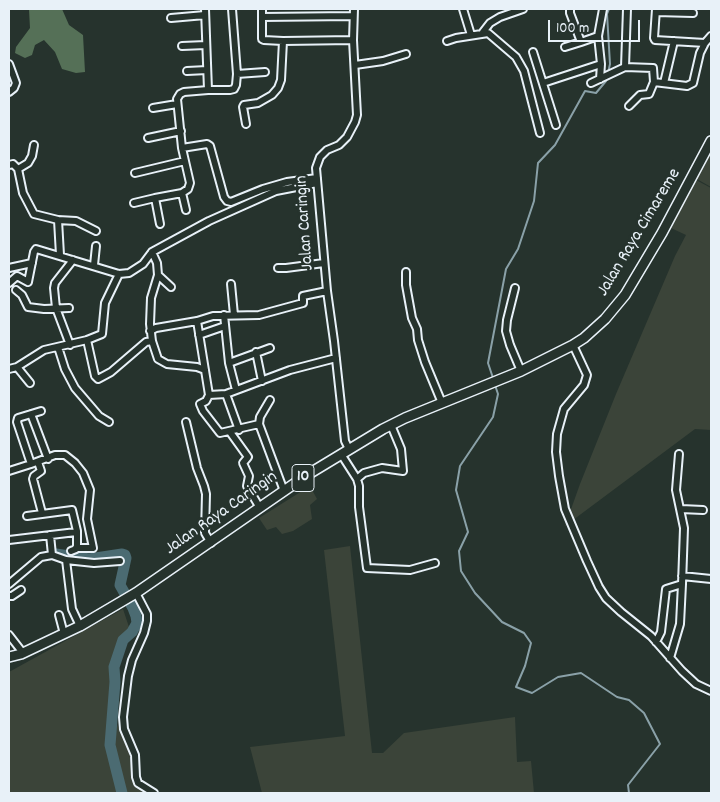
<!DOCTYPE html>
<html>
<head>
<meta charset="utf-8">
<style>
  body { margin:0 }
  #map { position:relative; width:720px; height:802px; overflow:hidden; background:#26332d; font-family:Dekko,sans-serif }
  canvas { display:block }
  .frame { position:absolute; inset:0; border:10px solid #e8f1f8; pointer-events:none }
  .scale { position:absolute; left:548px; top:20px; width:92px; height:22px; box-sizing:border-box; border:2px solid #e8f1f8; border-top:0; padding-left:6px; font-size:15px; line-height:18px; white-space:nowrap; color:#e8f1f8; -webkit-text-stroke:4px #26332d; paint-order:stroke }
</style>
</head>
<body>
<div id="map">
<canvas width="720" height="802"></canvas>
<div class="frame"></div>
<div class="scale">100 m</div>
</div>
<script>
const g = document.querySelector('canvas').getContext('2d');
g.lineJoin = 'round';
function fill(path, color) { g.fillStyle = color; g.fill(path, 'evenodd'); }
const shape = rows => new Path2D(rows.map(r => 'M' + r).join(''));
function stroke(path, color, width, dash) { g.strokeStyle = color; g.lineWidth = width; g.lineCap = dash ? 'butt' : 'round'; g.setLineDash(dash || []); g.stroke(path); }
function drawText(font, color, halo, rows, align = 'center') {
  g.font = font + ' Dekko,sans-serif'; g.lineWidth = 5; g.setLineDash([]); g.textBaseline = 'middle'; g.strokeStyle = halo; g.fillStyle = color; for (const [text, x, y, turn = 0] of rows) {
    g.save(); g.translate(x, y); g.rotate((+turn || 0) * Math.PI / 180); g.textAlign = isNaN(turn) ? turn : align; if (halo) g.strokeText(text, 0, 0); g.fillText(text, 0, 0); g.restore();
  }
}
const built = shape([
  [711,150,711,187,695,178],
  [696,180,711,188,711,430,695,429,565,526,580,484,616,394,675,256,686,235,671,228],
  [310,486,317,499,310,505,312,519,293,531,282,534,276,527,267,530,259,518],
  [350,546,372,753,383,753,404,733,515,717,517,762,531,761,534,793,262,793,250,747,345,736,324,550],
  [123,609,132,636,124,644,116,666,114,718,128,748,131,761,131,777,135,786,150,793,9,793,9,672]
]);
const green = shape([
  [29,9,62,9,69,25,83,35,85,72,76,73,62,69,55,52,44,40,35,45,32,55,25,58,15,53,16,47,30,28]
]);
const stream = shape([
  [608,73,610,64,607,14,609,9],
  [493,378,488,363,506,269,518,249,534,201,538,163,555,145,585,91,596,93,606,81,607,78],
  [495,385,498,394,493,417,460,466,456,490,468,532,459,551,461,571,475,593,502,622,524,633,531,643,525,666,516,687,532,693,558,677,581,673,617,697,629,700,644,713,660,744,628,785,629,793]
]);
const river = shape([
  [56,554,89,559,122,554,125,555,126,558,120,585,133,608,136,616,137,623,132,632,123,640,114,667,115,682,110,745,122,793]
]);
const minor = shape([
  [205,9,208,90,184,92,180,94,177,99,182,148,207,144,210,146,224,197,227,201,231,202,263,189,287,182,317,178],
  [262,9,262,39,264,40,283,41],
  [463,9,471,35],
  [570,9,570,13,581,42,598,36],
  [656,9,654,38,655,40,705,43],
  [656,12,693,13],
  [262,17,353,16],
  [171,18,205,15],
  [483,32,490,23,500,17,523,9],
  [447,41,456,38,488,33,516,57,524,71,540,133],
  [182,46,206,45],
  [565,47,581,42],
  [533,52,556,125],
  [9,64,16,83,14,88,9,92],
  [355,65,383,61,406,54],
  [625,67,653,68,654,82],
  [187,71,207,70],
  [237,74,265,72],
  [600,79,601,64,598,36,603,9],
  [543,83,601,64],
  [591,83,625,67,627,9],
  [664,83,674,41],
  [208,90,230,90,234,89,236,85,237,74,232,9],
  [629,106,640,95,649,94,654,82,687,86,693,83,700,53,705,43,711,36],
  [153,108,177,104],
  [246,124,243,107,244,105,258,103,272,95,278,88,281,80,283,41,353,40],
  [148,138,181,131],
  [9,165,13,164,18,169,23,193,34,214,58,220],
  [18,169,28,163,32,156,34,145],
  [135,173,185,161],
  [182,193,186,210],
  [134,203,155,198],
  [160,224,155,198,182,193,188,189,190,183,182,148],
  [152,252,157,263,158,275,171,287],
  [60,255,58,220,76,221,96,231],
  [94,265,96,246],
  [9,268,32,263],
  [278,268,286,268,324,263],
  [406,272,406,285,412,318,417,329,418,340,425,362,442,403],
  [158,275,151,298,150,324,152,341,158,359,167,364,197,367,205,370],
  [9,283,17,276,28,282,34,252,36,249,119,274,129,273,143,264,152,252,209,221,276,191,317,183],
  [231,284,234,315],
  [515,288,507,320,506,331,510,345,521,371],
  [16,290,22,295,28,307,44,309,69,308],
  [224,315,229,363,236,390],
  [197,321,209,395,206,401,200,404,203,411,220,433,259,424],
  [150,331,156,328,197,321,213,316,259,315,303,303,303,296,327,291],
  [199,335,225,326],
  [87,340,102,334,105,303,119,274],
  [70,345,56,308,54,288,55,283,73,260],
  [573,345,587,375,584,385,564,409,557,434,556,452,559,476,565,509,587,561,599,587,606,598,621,612,651,636,682,671,696,684,711,691],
  [58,347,65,369,75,388,99,416,109,422],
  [256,352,262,381],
  [229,363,270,348],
  [17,367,44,350,87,340,95,376,98,379,111,372,146,342,152,341],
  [9,369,17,367,30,383],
  [226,394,239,430],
  [209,395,226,394,290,370,336,358],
  [270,400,260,417,259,424,284,491],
  [31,414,48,459],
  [186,422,197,468,204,486,206,494,205,533,211,543],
  [230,432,248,457,243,463,249,476,247,486,260,508],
  [349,449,345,441,334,341,327,291,316,168,320,157,327,150,339,145,347,137,355,122,357,115,353,40,354,9],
  [341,454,357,479,359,486,359,507,367,568,410,570,435,563],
  [38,462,41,471,34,476,33,479,42,513],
  [31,464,55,455,65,455,75,463,83,473,90,490,87,519,93,548,76,548],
  [9,471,31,464,17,422,18,418,41,411],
  [357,479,364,473,382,468,403,471,401,449,391,425],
  [681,509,703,510],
  [27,516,72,510,77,531,77,547,76,549,71,551],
  [50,535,52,555],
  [9,540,76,532],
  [66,560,72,609,80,626],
  [682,576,711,579],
  [9,584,41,557,52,555,66,560,94,563,120,561],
  [136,593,147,614,147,621,144,633,132,660,128,676,123,717,124,729,135,755,136,777,138,783,154,793],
  [9,596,12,596,21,590],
  [59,615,64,634],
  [9,635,23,653],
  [656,642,661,632,666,589,682,584,684,528,676,490,679,454],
  [670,658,680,624,682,584]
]);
const highway = shape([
  [9,657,21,654,80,626,136,593,307,475,383,429,405,418,521,371,573,345,584,338,605,319,625,295,662,233,711,141]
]);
const shields = [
  [303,478,22]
];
const shieldNames = [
  ["10",303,478]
];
const streetNames = [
  ["Jalan Caringin",306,223,-94],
  ["Jalan Raya Cimareme",640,233,-59],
  ["Jalan Raya Caringin",222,514,-35]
];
fill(built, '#3b4439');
fill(green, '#557057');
stroke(stream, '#8aa1a8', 2);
stroke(river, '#4b6b72', 11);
stroke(minor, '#e8f1f8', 10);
stroke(highway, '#e8f1f8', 12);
stroke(minor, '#26332d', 6);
stroke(highway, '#26332d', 9);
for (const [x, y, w] of shields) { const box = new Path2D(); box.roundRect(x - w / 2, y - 13.5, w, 27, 4); g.fillStyle = '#26332d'; g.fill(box); stroke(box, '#e8f1f8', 1); }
drawText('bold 16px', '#e8f1f8', null, shieldNames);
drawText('18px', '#e8f1f8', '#26332d', streetNames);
</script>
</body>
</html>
